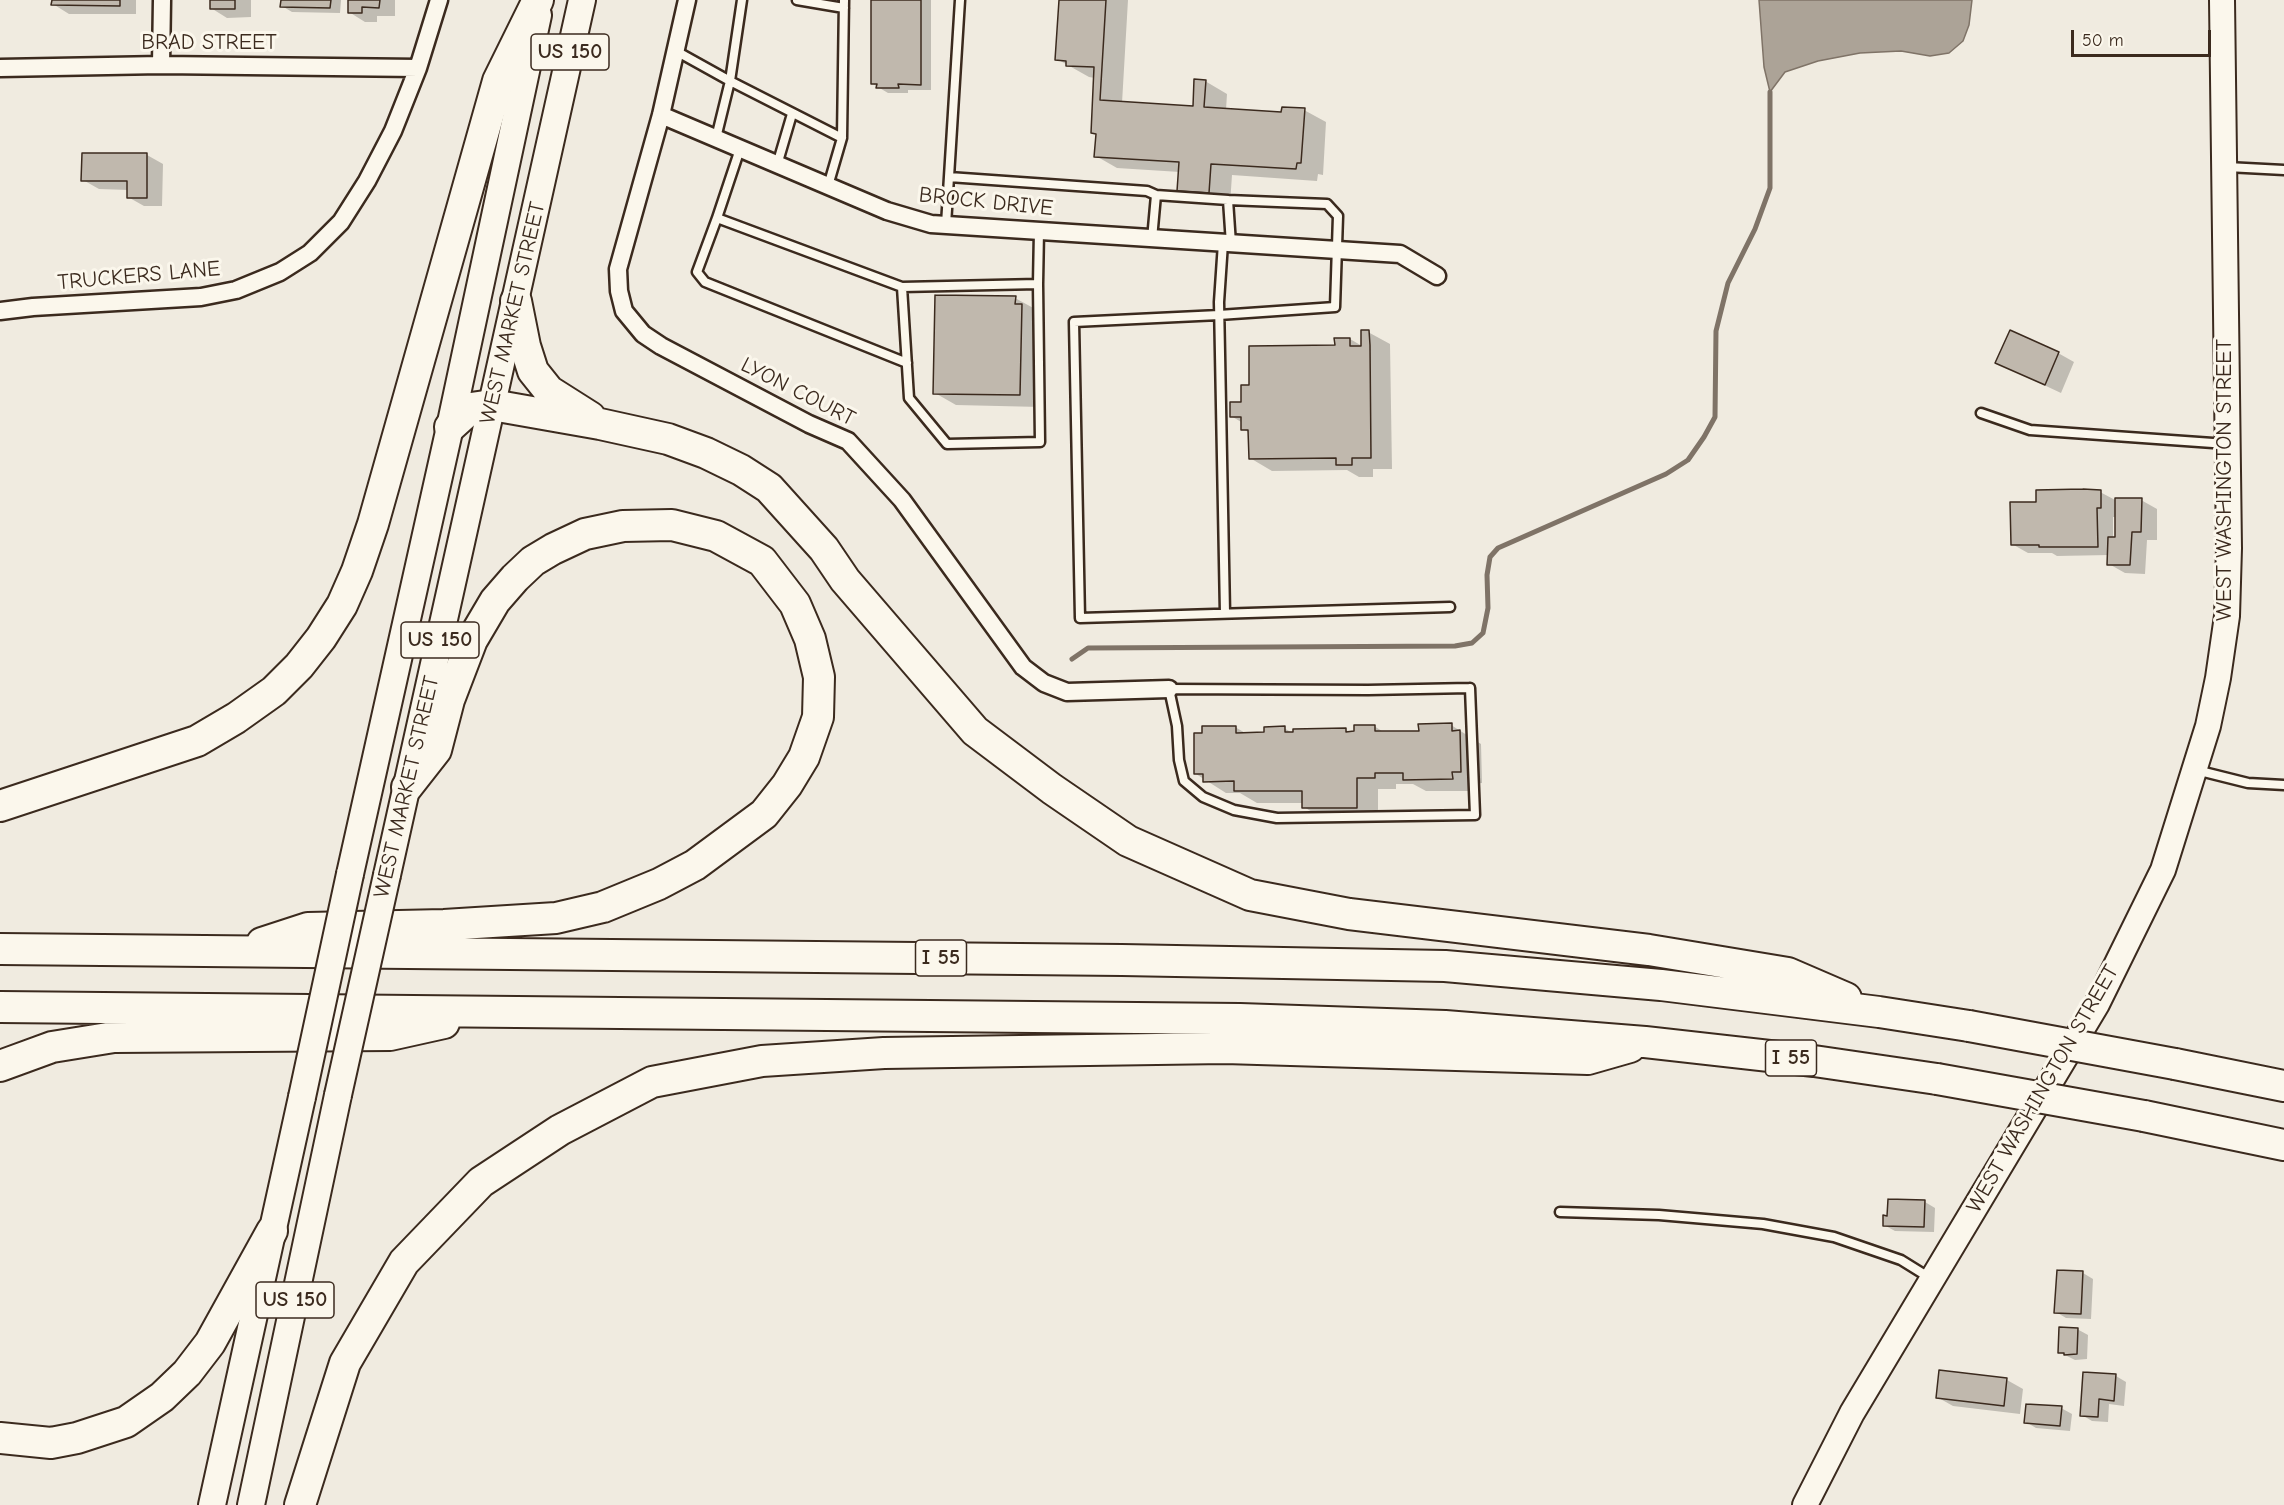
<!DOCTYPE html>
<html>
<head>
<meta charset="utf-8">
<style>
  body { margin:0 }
  #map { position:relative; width:2284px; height:1505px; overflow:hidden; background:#f0ebe0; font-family:"Comic Neue",sans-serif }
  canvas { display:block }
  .scale { position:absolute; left:2071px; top:30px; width:140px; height:27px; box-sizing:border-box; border:3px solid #3b2a1e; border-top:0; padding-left:8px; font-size:18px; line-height:21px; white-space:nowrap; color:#3b2a1e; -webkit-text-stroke:4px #fbf7ec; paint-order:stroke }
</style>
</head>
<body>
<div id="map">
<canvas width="2284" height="1505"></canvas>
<div class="scale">50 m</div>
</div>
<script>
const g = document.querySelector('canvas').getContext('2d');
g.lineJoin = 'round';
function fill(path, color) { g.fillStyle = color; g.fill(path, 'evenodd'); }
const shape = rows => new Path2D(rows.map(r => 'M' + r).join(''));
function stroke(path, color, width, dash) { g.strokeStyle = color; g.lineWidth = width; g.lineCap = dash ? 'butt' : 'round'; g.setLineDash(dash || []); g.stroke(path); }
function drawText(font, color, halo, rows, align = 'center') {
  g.font = font + ' "Comic Neue",sans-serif'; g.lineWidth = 6; g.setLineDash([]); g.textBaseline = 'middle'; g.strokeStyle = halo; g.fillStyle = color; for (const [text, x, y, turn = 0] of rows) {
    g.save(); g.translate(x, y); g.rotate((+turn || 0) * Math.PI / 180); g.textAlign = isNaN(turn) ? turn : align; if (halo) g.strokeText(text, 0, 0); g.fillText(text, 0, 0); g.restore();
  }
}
const water = shape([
  [1759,0,1972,0,1969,25,1963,41,1949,53,1930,56,1901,51,1860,53,1818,61,1785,72,1770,92,1764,67,1759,0]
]);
const shadow = shape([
  [53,0,136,0,136,14,69,14,53,4],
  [211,0,251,0,251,17,227,18,211,8],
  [282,0,341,0,340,13,292,12,282,6],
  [350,0,395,0,395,16,377,16,377,22,365,22,349,12],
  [873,0,931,0,931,90,908,90,908,93,888,93,873,84],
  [1060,0,1128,0,1122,103,1194,108,1205,81,1227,94,1226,110,1283,113,1304,110,1326,122,1323,175,1318,174,1317,181,1232,175,1230,204,1201,202,1179,190,1180,172,1117,168,1096,156,1097,135,1093,133,1095,78,1089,77,1057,59],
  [147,155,163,164,162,206,144,206,128,197,129,190,99,189,83,180],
  [1015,298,1037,310,1037,314,1043,318,1041,407,956,405,935,393],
  [1368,332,1390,344,1392,469,1373,469,1373,477,1359,477,1347,470,1272,471,1250,458,1250,433,1243,429,1243,423,1231,416,1242,404,1250,387,1350,339,1362,346],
  [2058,353,2074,362,2061,393,1997,363],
  [2100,492,2117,501,2141,500,2157,509,2157,540,2147,540,2145,574,2125,573,2109,564,2109,555,2057,556,2052,553,2028,553,2012,544,2038,504],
  [2113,517,2116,517,2116,539,2113,539],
  [1451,725,1481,744,1482,783,1473,784,1474,791,1426,791,1413,784,1396,784,1396,789,1378,789,1378,820,1325,820,1304,807,1304,803,1257,803,1240,793,1226,793,1196,774,1235,727,1247,734,1265,734,1284,728,1294,734,1346,730,1351,733,1374,726,1385,733,1420,732],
  [1925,1202,1935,1208,1934,1232,1895,1231,1884,1225],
  [2083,1273,2093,1279,2091,1319,2066,1318,2056,1312],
  [2077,1329,2088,1335,2087,1359,2075,1360,2059,1352],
  [1940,1372,2007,1380,2023,1389,2020,1414,1953,1406,1937,1397],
  [2116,1376,2126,1382,2124,1406,2109,1404,2108,1422,2092,1421,2082,1415],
  [2061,1408,2072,1414,2070,1431,2036,1428,2026,1422]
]);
const stream = shape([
  [1072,659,1088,648,1455,646,1472,643,1483,633,1488,608,1487,575,1490,557,1498,548,1666,474,1688,460,1704,437,1715,417,1716,331,1728,283,1755,229,1770,188,1770,92]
]);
const building = shape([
  [52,0,120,0,120,6,51,5,52,0],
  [210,0,235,0,235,9,210,9,210,0],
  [281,0,331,0,330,8,280,7,281,0],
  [348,0,380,0,379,8,362,7,362,13,348,13,348,0],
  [871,0,921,0,921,85,898,84,899,88,876,88,877,84,871,84,871,0],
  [1059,0,1106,0,1100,100,1193,106,1194,79,1206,80,1204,107,1281,112,1282,107,1305,108,1301,163,1297,163,1296,169,1211,164,1209,193,1177,191,1179,162,1094,157,1096,134,1091,133,1094,67,1066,66,1066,61,1055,60,1059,0],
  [82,153,147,153,147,198,127,198,127,181,81,181,82,153],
  [935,295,1016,296,1015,304,1022,304,1020,395,933,394,935,295],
  [1361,330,1369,330,1370,345,1371,458,1352,458,1352,465,1336,465,1336,458,1249,459,1248,430,1241,430,1241,417,1230,417,1230,402,1241,402,1241,385,1249,385,1249,346,1335,345,1334,338,1350,338,1350,346,1361,346,1361,330],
  [2010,330,2059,352,2045,385,1995,363,2010,330],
  [2083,489,2101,490,2101,508,2097,508,2098,547,2039,547,2039,545,2011,545,2010,502,2036,502,2036,490,2083,489],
  [2115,498,2142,498,2141,532,2132,532,2130,565,2107,565,2108,537,2115,537,2115,498],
  [1452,723,1452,731,1460,730,1461,772,1452,772,1453,779,1403,780,1403,773,1375,773,1375,778,1357,778,1357,808,1302,808,1302,791,1234,791,1234,781,1203,782,1203,774,1194,774,1194,733,1202,733,1202,726,1236,726,1236,733,1264,732,1264,727,1285,726,1285,732,1293,732,1293,729,1346,728,1346,732,1354,731,1354,725,1375,725,1375,731,1419,731,1418,724,1452,723],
  [1888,1199,1925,1200,1924,1227,1883,1226,1883,1215,1887,1216,1888,1199],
  [2057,1270,2083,1271,2081,1314,2054,1313,2057,1270],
  [2059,1327,2078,1328,2077,1354,2064,1355,2064,1353,2058,1353,2059,1327],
  [1939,1370,2007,1378,2004,1406,1936,1398,1939,1370],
  [2083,1372,2116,1374,2114,1401,2099,1399,2098,1417,2080,1416,2083,1372],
  [2026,1404,2062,1406,2060,1426,2024,1423,2026,1404]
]);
const lane = shape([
  [742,0,730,81,842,138],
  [797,0,844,8],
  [676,51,730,81,716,138],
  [740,149,717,218,902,287],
  [777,165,792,114],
  [2227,167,2284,170],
  [949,177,1147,191,1156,195,1152,239],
  [828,186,842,138,844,0],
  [1156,195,1228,200,1231,244],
  [1228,200,1327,204,1338,216,1335,307,1219,315,1074,322,1080,618,1450,607],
  [717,218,697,272,705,282,907,363],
  [946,225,960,0],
  [1223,243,1219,302,1225,613],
  [1038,284,1040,442,947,444,909,398,902,287,1038,284,1039,231],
  [1981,413,2030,430,2227,444],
  [1470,688,1475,815,1277,818,1234,810,1203,797,1184,781,1179,760,1177,726,1169,689,1368,690,1470,688],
  [2196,770,2248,783,2284,785],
  [1560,1212,1659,1215,1763,1224,1834,1237,1901,1260,1930,1278]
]);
const street = shape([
  [687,0,661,115,618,269,619,291,624,311,643,334,661,346,809,424,848,441,902,500,1023,667,1044,683,1067,692,1169,689],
  [161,65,162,0],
  [0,68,161,65,418,68],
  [661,115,887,211,931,224,1400,254,1437,276],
  [0,311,33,307,201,297,236,290,280,272,310,253,341,222,367,181,393,131,418,68,439,0]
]);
const secondary = shape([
  [1805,1505,1852,1413,2097,1004,2163,870,2208,726,2218,678,2227,616,2229,548,2222,0]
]);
const primary = shape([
  [350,874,450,427,538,15],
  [387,875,582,0],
  [212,1505,302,1097],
  [251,1505,338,1095]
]);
const highway = shape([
  [516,301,525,346,533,371,549,391,590,417],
  [450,427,471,408,492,405,600,424,668,439,706,453,741,470,769,488,824,549,845,580,975,731,1052,789,1128,841,1250,895,1349,914,1649,950,1788,973,1846,998],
  [0,806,197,741,236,718,274,691,299,666,321,638,342,605,357,571,373,524,498,81,538,0],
  [262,943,308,928,444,925,556,918,603,907,659,884,695,865,764,814,787,785,804,757,818,717,819,677,810,639,795,604,762,561,716,536,672,525,623,526,585,534,553,549,533,561,515,578,495,601,472,640,449,700,436,750,407,787],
  [0,949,1122,960,1445,966,1661,985,1879,1012,1969,1026],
  [0,1007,1240,1019,1445,1026,1645,1042,1814,1061,1937,1079],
  [2175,1064,2284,1086],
  [0,1066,52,1047,114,1037,390,1035,444,1023],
  [2144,1116,2284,1145],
  [0,1438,51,1443,77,1438,126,1422,162,1397,187,1373,210,1343,272,1231],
  [300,1505,345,1363,404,1262,481,1182,560,1130,652,1082,762,1061,884,1053,1225,1048,1588,1059,1630,1047]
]);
const primaryBridge = shape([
  [338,1095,387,875],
  [302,1097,350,874]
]);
const highwayBridge = shape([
  [1969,1026,2175,1064],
  [1937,1079,2144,1116]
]);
const shields = [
  [570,52,78],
  [440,640,78],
  [941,958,51],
  [1791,1058,51],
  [295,1300,78]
];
const shieldNames = [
  ["US 150",570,52],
  ["US 150",440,640],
  ["I 55",941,958],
  ["I 55",1791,1058],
  ["US 150",295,1300]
];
const streetNames = [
  ["BRAD STREET",209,43],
  ["BROCK DRIVE",986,202,6],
  ["TRUCKERS LANE",139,276,-5],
  ["WEST MARKET STREET",513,313,-77],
  ["LYON COURT",798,392,27],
  ["WEST WASHINGTON STREET",2225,480,-90],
  ["WEST MARKET STREET",407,787,-77],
  ["WEST WASHINGTON STREET",2043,1089,-60]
];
fill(water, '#aca397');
stroke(water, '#7f7367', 1.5);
fill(shadow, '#0003');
stroke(stream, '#7f7367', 5);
fill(building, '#c0b8ad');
stroke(building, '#3b2a1e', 1.5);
stroke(lane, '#3b2a1e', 13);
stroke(street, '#3b2a1e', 21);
stroke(secondary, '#3b2a1e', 28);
stroke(primary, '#3b2a1e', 30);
stroke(highway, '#3b2a1e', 34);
stroke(lane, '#fbf7ec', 8);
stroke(street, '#fbf7ec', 16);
stroke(secondary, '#fbf7ec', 24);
stroke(primary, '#fbf7ec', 26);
stroke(highway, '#fbf7ec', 30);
stroke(primaryBridge, '#3b2a1e', 30, []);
stroke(highwayBridge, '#3b2a1e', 34, []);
stroke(primaryBridge, '#fbf7ec', 26);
stroke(highwayBridge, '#fbf7ec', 30);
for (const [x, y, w] of shields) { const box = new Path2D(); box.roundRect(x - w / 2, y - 18, w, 36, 4.5); g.fillStyle = '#fbf7ec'; g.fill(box); stroke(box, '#3b2a1e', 1.5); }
drawText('bold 21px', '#3b2a1e', null, shieldNames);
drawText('22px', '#3b2a1e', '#fbf7ec', streetNames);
</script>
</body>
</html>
